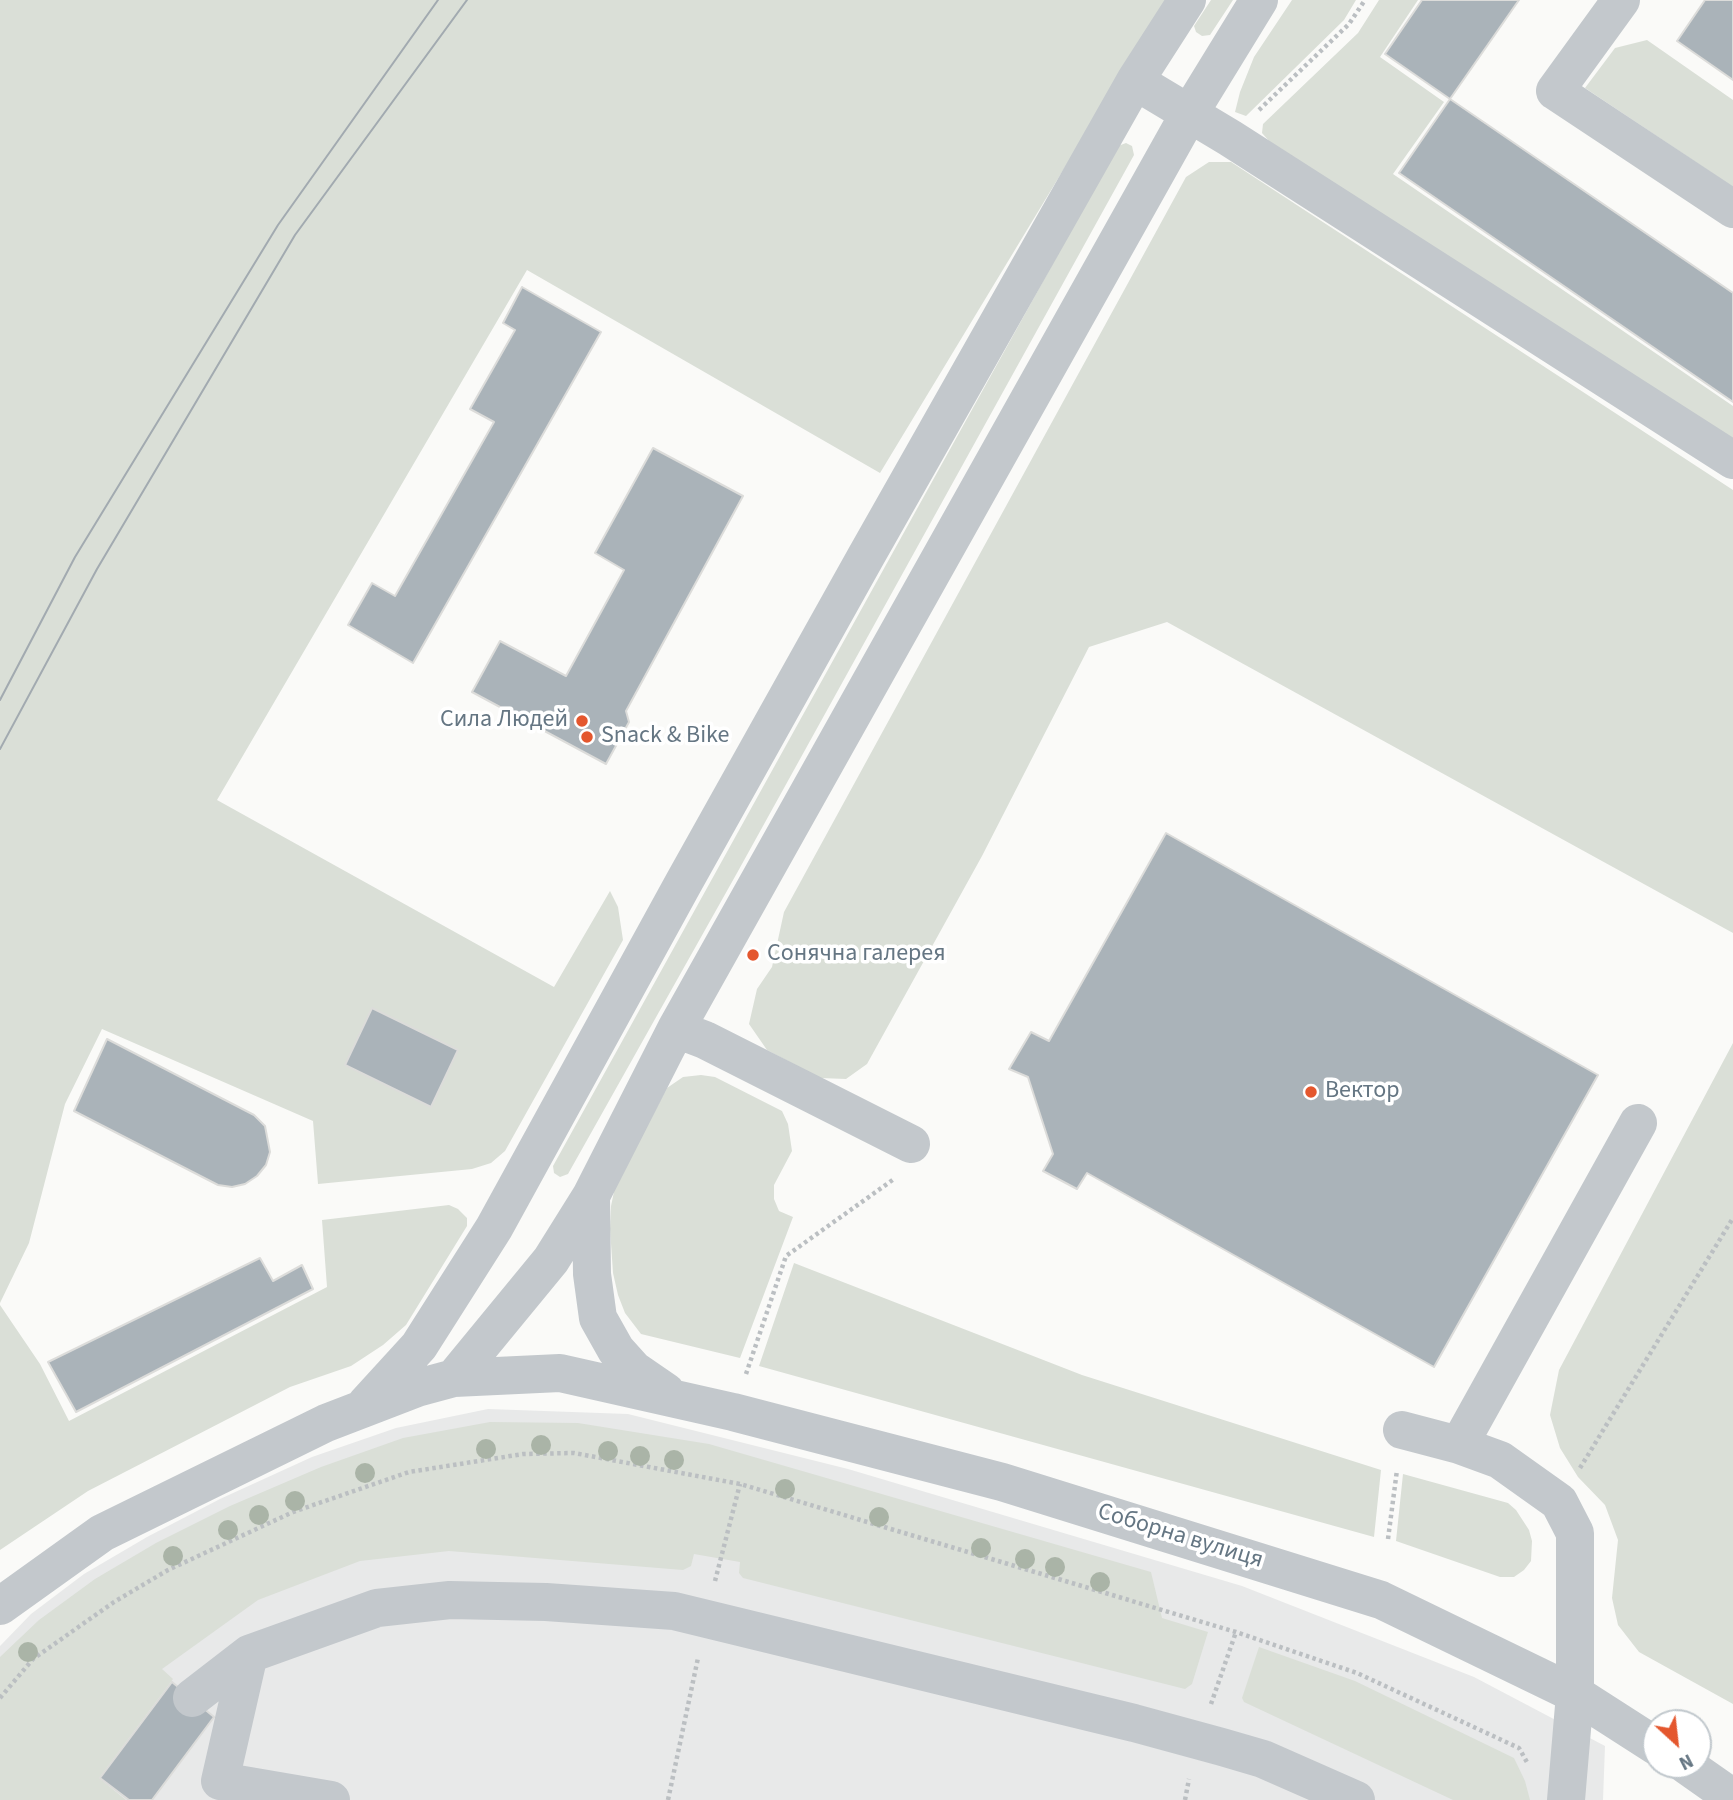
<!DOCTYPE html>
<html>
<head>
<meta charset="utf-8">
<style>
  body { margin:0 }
  #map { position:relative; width:1733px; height:1800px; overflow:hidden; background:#fafaf8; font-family:"Source Sans 3",sans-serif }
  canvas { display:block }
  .north { position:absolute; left:1642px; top:1709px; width:70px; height:70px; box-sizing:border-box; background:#fff; border:2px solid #c1c8cd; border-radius:50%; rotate:153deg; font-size:19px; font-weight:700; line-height:28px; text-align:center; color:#657683 }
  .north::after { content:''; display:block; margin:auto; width:24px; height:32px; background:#e4572e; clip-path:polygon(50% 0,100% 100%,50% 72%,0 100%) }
</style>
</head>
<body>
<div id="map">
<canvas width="1733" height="1800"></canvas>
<div class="north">N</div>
</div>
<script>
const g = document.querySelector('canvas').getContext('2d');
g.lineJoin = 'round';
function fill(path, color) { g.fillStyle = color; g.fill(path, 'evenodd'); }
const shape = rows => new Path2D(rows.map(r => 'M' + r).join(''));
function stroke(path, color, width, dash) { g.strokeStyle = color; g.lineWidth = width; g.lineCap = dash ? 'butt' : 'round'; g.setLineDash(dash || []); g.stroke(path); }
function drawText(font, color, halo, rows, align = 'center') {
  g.font = font + ' "Source Sans 3",sans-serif'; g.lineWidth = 7; g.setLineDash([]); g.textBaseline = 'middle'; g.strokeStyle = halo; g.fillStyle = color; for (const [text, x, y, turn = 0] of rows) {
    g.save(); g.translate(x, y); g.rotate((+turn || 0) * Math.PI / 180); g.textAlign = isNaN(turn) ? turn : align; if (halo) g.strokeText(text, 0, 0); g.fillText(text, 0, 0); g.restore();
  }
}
const built = shape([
  [488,1409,628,1414,848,1469,1242,1586,1474,1677,1605,1746,1603,1800,0,1800,0,1646,31,1614,84,1574,147,1537,220,1499,312,1457,396,1428]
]);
const green = shape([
  [0,0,1166,0,880,473,527,270,217,800,554,987,610,891,618,907,623,940,505,1151,491,1163,472,1169,318,1184,313,1121,102,1029,65,1104,29,1243,0,1303],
  [1211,0,1233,0,1210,35,1202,36,1196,32,1194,26],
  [1292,0,1356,0,1344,20,1246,116,1235,112,1240,92,1254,57],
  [1379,0,1418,0,1380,57,1444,102,1393,174,1733,406,1733,441,1269,141,1262,133,1263,124,1358,33],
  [1647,40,1733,100,1733,187,1585,88,1615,48],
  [1126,143,1132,146,1134,155,737,873,568,1174,560,1177,554,1173,553,1166,1118,146],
  [1209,162,1231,162,1733,490,1733,933,1167,622,1089,647,982,856,867,1064,846,1079,820,1078,767,1050,749,1024,757,989,772,967,784,912,1186,177],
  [1733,1043,1733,1704,1639,1652,1618,1625,1612,1598,1618,1540,1605,1505,1578,1477,1560,1448,1550,1415,1559,1370],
  [701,1075,715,1077,782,1111,788,1124,792,1151,774,1185,774,1199,779,1211,793,1217,740,1358,641,1334,625,1313,618,1295,613,1273,610,1229,611,1206,615,1187,667,1088,683,1077],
  [449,1205,458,1209,467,1218,467,1226,406,1325,383,1345,351,1366,290,1387,88,1491,0,1550,0,1305,40,1364,69,1421,327,1287,322,1220],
  [794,1263,1082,1375,1381,1470,1374,1537,759,1366],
  [490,1422,578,1423,709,1444,1151,1572,1162,1618,1208,1632,1192,1684,1185,1689,743,1578,739,1573,740,1562,694,1554,691,1566,683,1570,449,1551,360,1561,258,1600,162,1669,173,1679,99,1778,126,1800,0,1800,0,1657,39,1620,95,1579,156,1543,230,1506,321,1467,403,1438],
  [1403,1474,1508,1503,1516,1510,1529,1530,1532,1541,1531,1561,1524,1570,1514,1577,1500,1577,1396,1541],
  [1259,1647,1355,1681,1514,1758,1525,1781,1530,1800,1453,1800,1244,1702,1242,1698]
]);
const building = shape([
  [1422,0,1519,0,1450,99,1385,54,1422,0],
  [1705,0,1733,0,1733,80,1677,41,1705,0],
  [1450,99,1733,293,1733,402,1399,173,1450,99],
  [522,287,601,332,413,663,348,625,372,583,395,596,494,422,470,409,515,330,503,323,522,287],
  [653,448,743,496,626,711,629,722,606,764,472,692,500,641,566,676,624,570,595,553,653,448],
  [1166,833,1598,1075,1434,1367,1087,1173,1077,1189,1043,1171,1053,1154,1038,1108,1028,1077,1009,1069,1031,1032,1049,1041,1166,833],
  [372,1008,458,1050,431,1107,345,1065,372,1008],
  [107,1039,254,1115,265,1126,270,1152,266,1165,257,1176,245,1184,232,1187,218,1185,74,1111,107,1039],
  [260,1258,273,1281,302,1265,313,1289,76,1412,48,1362,260,1258],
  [172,1682,214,1717,152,1800,129,1800,100,1778,172,1682]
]);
const path = shape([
  [1259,110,1349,24,1365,0],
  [746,1374,786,1256,894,1179],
  [1580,1468,1733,1218],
  [1388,1539,1397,1470],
  [715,1581,740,1484],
  [0,1698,33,1659,114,1602,168,1570,293,1512,409,1472,523,1454,574,1453,740,1484,1236,1632,1357,1673,1519,1748,1528,1764],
  [1211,1704,1236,1632],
  [668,1800,698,1658],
  [1185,1800,1189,1779]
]);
const minor = shape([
  [1621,0,1555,91,1733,209],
  [1135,81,1230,138,1733,460],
  [676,1029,705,1040,911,1144],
  [591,1196,592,1274,598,1318,616,1350,634,1370,666,1392],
  [454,1378,551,1260,591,1196,676,1029,1189,114,1259,0],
  [366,1404,419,1346,494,1228,684,882,865,558,1135,81,1187,0],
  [1402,1430,1459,1445,1500,1460,1559,1502,1575,1533,1575,1694,1566,1800],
  [1459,1445,1638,1123],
  [0,1606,102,1533,326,1423,417,1388,454,1378,560,1373,733,1412,1002,1482,1381,1600,1575,1694,1656,1746],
  [249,1654,220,1781,331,1800],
  [192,1698,249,1654,377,1608,450,1600,546,1602,674,1611,1134,1723,1222,1747,1263,1759,1356,1800],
  [1686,1765,1733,1798]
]);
const tram = shape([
  [0,700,75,557,278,225,438,0],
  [0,749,97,569,295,235,467,0]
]);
const trees = [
  [541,1445],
  [486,1449],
  [608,1451],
  [640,1456],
  [674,1460],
  [365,1473],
  [785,1489],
  [295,1501],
  [259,1515],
  [879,1517],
  [228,1530],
  [981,1548],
  [173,1556],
  [1025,1559],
  [1055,1567],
  [1100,1582],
  [28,1652]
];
const markers = [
  [582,721,7,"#e4572e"],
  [587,737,7,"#e4572e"],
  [753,955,7,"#e4572e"],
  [1311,1092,7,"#e4572e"]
];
const poiNames = [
  ["Сила Людей",568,721,"right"],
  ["Snack & Bike",601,737],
  ["Сонячна галерея",767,955],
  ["Вектор",1325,1092]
];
const streetNames = [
  ["Соборна вулиця",1180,1537,17]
];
fill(built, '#e8e9e9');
fill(green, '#dadfd7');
fill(building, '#aab3b9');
stroke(building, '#dcdcda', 2);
stroke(path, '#bbbfc2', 4.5, [3.5, 3.5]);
stroke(minor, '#c3c8cc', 38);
stroke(tram, '#a2aab0', 2);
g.fillStyle = '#aab4a7';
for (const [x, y] of trees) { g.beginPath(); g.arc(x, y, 10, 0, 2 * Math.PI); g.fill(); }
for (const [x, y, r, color] of markers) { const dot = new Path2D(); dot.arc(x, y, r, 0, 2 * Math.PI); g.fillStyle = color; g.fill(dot); stroke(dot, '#fff', 2.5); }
drawText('24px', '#657683', '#fff', poiNames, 'left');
drawText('24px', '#657683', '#fff', streetNames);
</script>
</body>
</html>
